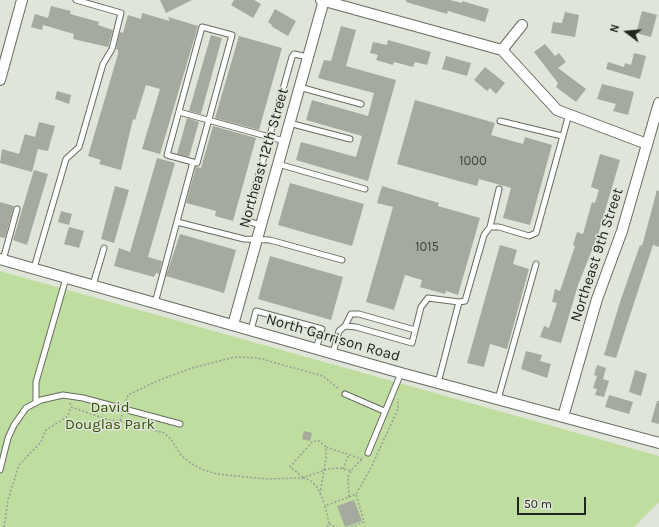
<!DOCTYPE html>
<html>
<head>
<meta charset="utf-8">
<style>
  body { margin:0 }
  #map { position:relative; width:659px; height:527px; overflow:hidden; background:#dfe6d9; font-family:Karla,sans-serif }
  canvas { display:block }
  .north { position:absolute; left:607px; top:12px; width:40px; height:40px; -webkit-text-stroke:3px #dfe6d9; paint-order:stroke; rotate:286deg; font-size:11px; font-weight:700; line-height:16px; text-align:center; color:#222420 }
  .north::after { content:''; display:block; margin:auto; width:14px; height:18px; background:#222420; clip-path:polygon(50% 0,100% 100%,50% 72%,0 100%) }
  .scale { position:absolute; left:517px; top:497px; width:69px; height:18px; box-sizing:border-box; border:2px solid #222420; border-top:0; padding-left:5px; font-size:12px; line-height:14px; white-space:nowrap; color:#222420; -webkit-text-stroke:3px #dfe6d9; paint-order:stroke }
</style>
</head>
<body>
<div id="map">
<canvas width="659" height="527"></canvas>
<div class="north">N</div>
<div class="scale">50 m</div>
</div>
<script>
const g = document.querySelector('canvas').getContext('2d');
g.lineJoin = 'round';
function fill(path, color) { g.fillStyle = color; g.fill(path, 'evenodd'); }
const shape = rows => new Path2D(rows.map(r => 'M' + r).join(''));
function stroke(path, color, width, dash) { g.strokeStyle = color; g.lineWidth = width; g.lineCap = dash ? 'butt' : 'round'; g.setLineDash(dash || []); g.stroke(path); }
function drawText(font, color, halo, rows, align = 'center') {
  g.font = font + ' Karla,sans-serif'; g.lineWidth = 3; g.setLineDash([]); g.textBaseline = 'middle'; g.strokeStyle = halo; g.fillStyle = color; for (const [text, x, y, turn = 0] of rows) {
    g.save(); g.translate(x, y); g.rotate((+turn || 0) * Math.PI / 180); g.textAlign = isNaN(turn) ? turn : align; if (halo) g.strokeText(text, 0, 0); g.fillText(text, 0, 0); g.restore();
  }
}
const green = shape([
  [0,271,659,456,659,502,634,527,0,527]
]);
const building = shape([
  [160,0,192,0,166,13],
  [234,0,254,0,261,4,253,18,231,5],
  [406,0,450,0,462,3,462,1,489,9,485,22,448,11,447,14,406,2],
  [51,6,71,11,70,14,99,22,98,25,113,30,108,47,73,39,74,34,43,25,42,30,31,27,35,14,48,18],
  [275,9,296,21,288,36,271,26,272,25,268,22],
  [642,11,657,15,651,37,636,33],
  [565,12,579,15,575,37,551,33,553,22,562,23],
  [142,13,170,21,168,17,198,26,160,154,142,149,160,89,146,85,135,120,133,119,121,170,99,164,101,160,88,156,118,54,118,50,116,49,120,32,123,33,128,15,141,19],
  [341,26,356,30,346,66,396,80,368,181,296,160,301,142,356,157,362,136,306,120,312,100,368,116,374,93,318,78,324,60,331,61],
  [211,35,222,38,201,114,189,111],
  [239,36,282,48,259,130,215,118],
  [388,40,431,52,427,65,415,62,413,67,394,62,393,65,376,60,378,55,370,53,373,42,387,45],
  [545,44,555,56,559,53,566,62,558,68,586,89,576,102,556,87,558,83,534,52],
  [634,53,646,56,640,79,606,69,608,62,624,67,625,63,631,65],
  [446,56,471,63,467,76,442,69],
  [485,67,505,83,496,94,490,88,487,91,474,80],
  [602,84,634,92,628,115,613,111,616,104,597,99],
  [57,91,71,95,69,104,55,99],
  [415,100,495,123,491,135,523,144,525,137,552,145,530,225,503,218,511,188,479,179,477,186,397,164],
  [187,118,199,122,189,157,177,154],
  [39,122,55,126,48,151,38,149,32,172,0,163,2,149,19,154,25,134,35,137],
  [213,126,256,138,233,221,215,216,216,211,186,203,196,167,201,168],
  [600,154,620,160,598,235,578,285,561,343,540,337,544,326,549,328,557,303,552,302,555,289,560,291,575,246,573,245,577,232,583,234,592,202,595,203,599,190,591,187],
  [157,158,175,163,148,257,162,261,159,274,156,273,154,277,114,266,119,248,130,252],
  [34,170,48,174,27,245,13,240],
  [290,183,364,204,352,246,278,225],
  [115,186,129,190,114,243,101,239],
  [382,186,439,203,438,206,480,218,458,295,446,291,445,294,420,287,422,280,405,275,394,310,366,302,393,207,377,203],
  [657,190,659,191,659,247,653,245,616,358,604,355,620,302,640,245,642,246],
  [0,202,14,206,5,238,0,237],
  [61,211,72,214,69,225,58,222],
  [69,227,84,231,79,248,64,244],
  [180,234,236,250,224,293,166,276],
  [500,245,517,250,513,264,529,269,507,349,490,344,484,367,467,363],
  [270,256,343,277,331,320,258,299],
  [526,351,542,355,540,361,551,364,547,378,521,369],
  [597,365,606,368,603,379,609,381,604,397,595,395,597,389,593,388,597,376,594,375],
  [635,370,647,374,641,396,629,392],
  [609,395,633,402,629,414,605,407],
  [657,401,659,401,659,424,651,422],
  [304,431,312,433,310,441,302,439],
  [354,500,362,521,345,527,337,506]
]);
const path = shape([
  [126,401,128,395,157,381,192,368,235,357,258,358,323,376,339,389],
  [70,403,71,407,109,420,120,421,122,415],
  [120,421,164,433,171,439,181,455,189,462,201,469,217,474,266,479,302,478,328,469,339,468,351,471],
  [343,469,349,454],
  [303,477,290,467,313,441,319,441,326,447],
  [303,478,310,480,317,487,325,505],
  [320,494,326,458,326,447,362,459],
  [349,497,356,494,371,468,398,409,398,399],
  [329,524,337,527],
  [4,527,8,500,19,465,41,442,45,431,68,416,71,407],
  [327,527,329,523,325,506,349,497,348,477,352,469,363,458],
  [351,527,364,522,356,494]
]);
const service = shape([
  [299,87,361,104],
  [179,112,284,141],
  [500,121,562,136],
  [289,123,350,139],
  [278,164,365,189],
  [177,222,244,239,270,240,342,260],
  [261,225,250,222,247,220,247,217,292,57,294,54,308,57],
  [490,227,499,189],
  [3,260,17,209],
  [34,268,66,159,79,147,103,64,112,49,121,13,76,0],
  [93,285,104,248],
  [155,303,193,162,167,155,202,27,232,35,197,163,193,162],
  [345,326,356,327,412,343,421,307,428,298,459,302],
  [251,330,256,311,322,329,316,349],
  [333,353,339,331,345,326,351,314,359,314,415,330],
  [438,383,459,302,465,301,484,235,490,227,499,227,529,236,536,233,569,114],
  [345,394,384,411],
  [498,399,536,264],
  [36,402,36,382,66,278],
  [368,453,401,373],
  [0,470,8,438,14,425,26,408,41,400,63,395,83,398,180,424]
]);
const minor = shape([
  [321,0,502,50,557,110,647,144],
  [502,50,522,25],
  [0,80,22,0],
  [0,259,401,373,659,443],
  [233,325,324,0],
  [563,417,597,299,622,231,659,103]
]);
const numberNames = [
  ["1000",473,161],
  ["1015",427,247]
];
const streetNames = [
  ["Northeast 12th Street",264,158,-74],
  ["Northeast 9th Street",597,255,-72],
  ["North Garrison Road",333,338,16]
];
const parkNames = [
  ["David",110,408],
  ["Douglas Park",110,425]
];
fill(green, '#bedd9e');
fill(building, '#a4aa9e');
stroke(service, '#656b60', 7);
stroke(minor, '#656b60', 12);
stroke(path, '#999e95', 1.5, [2, 2]);
stroke(service, '#fff', 5);
stroke(minor, '#fff', 10);
drawText('13px', '#424640', null, numberNames);
drawText('15px', '#222420', '#dfe6d9', streetNames);
drawText('15px', '#345102', '#dfe6d9', parkNames);
</script>
</body>
</html>
